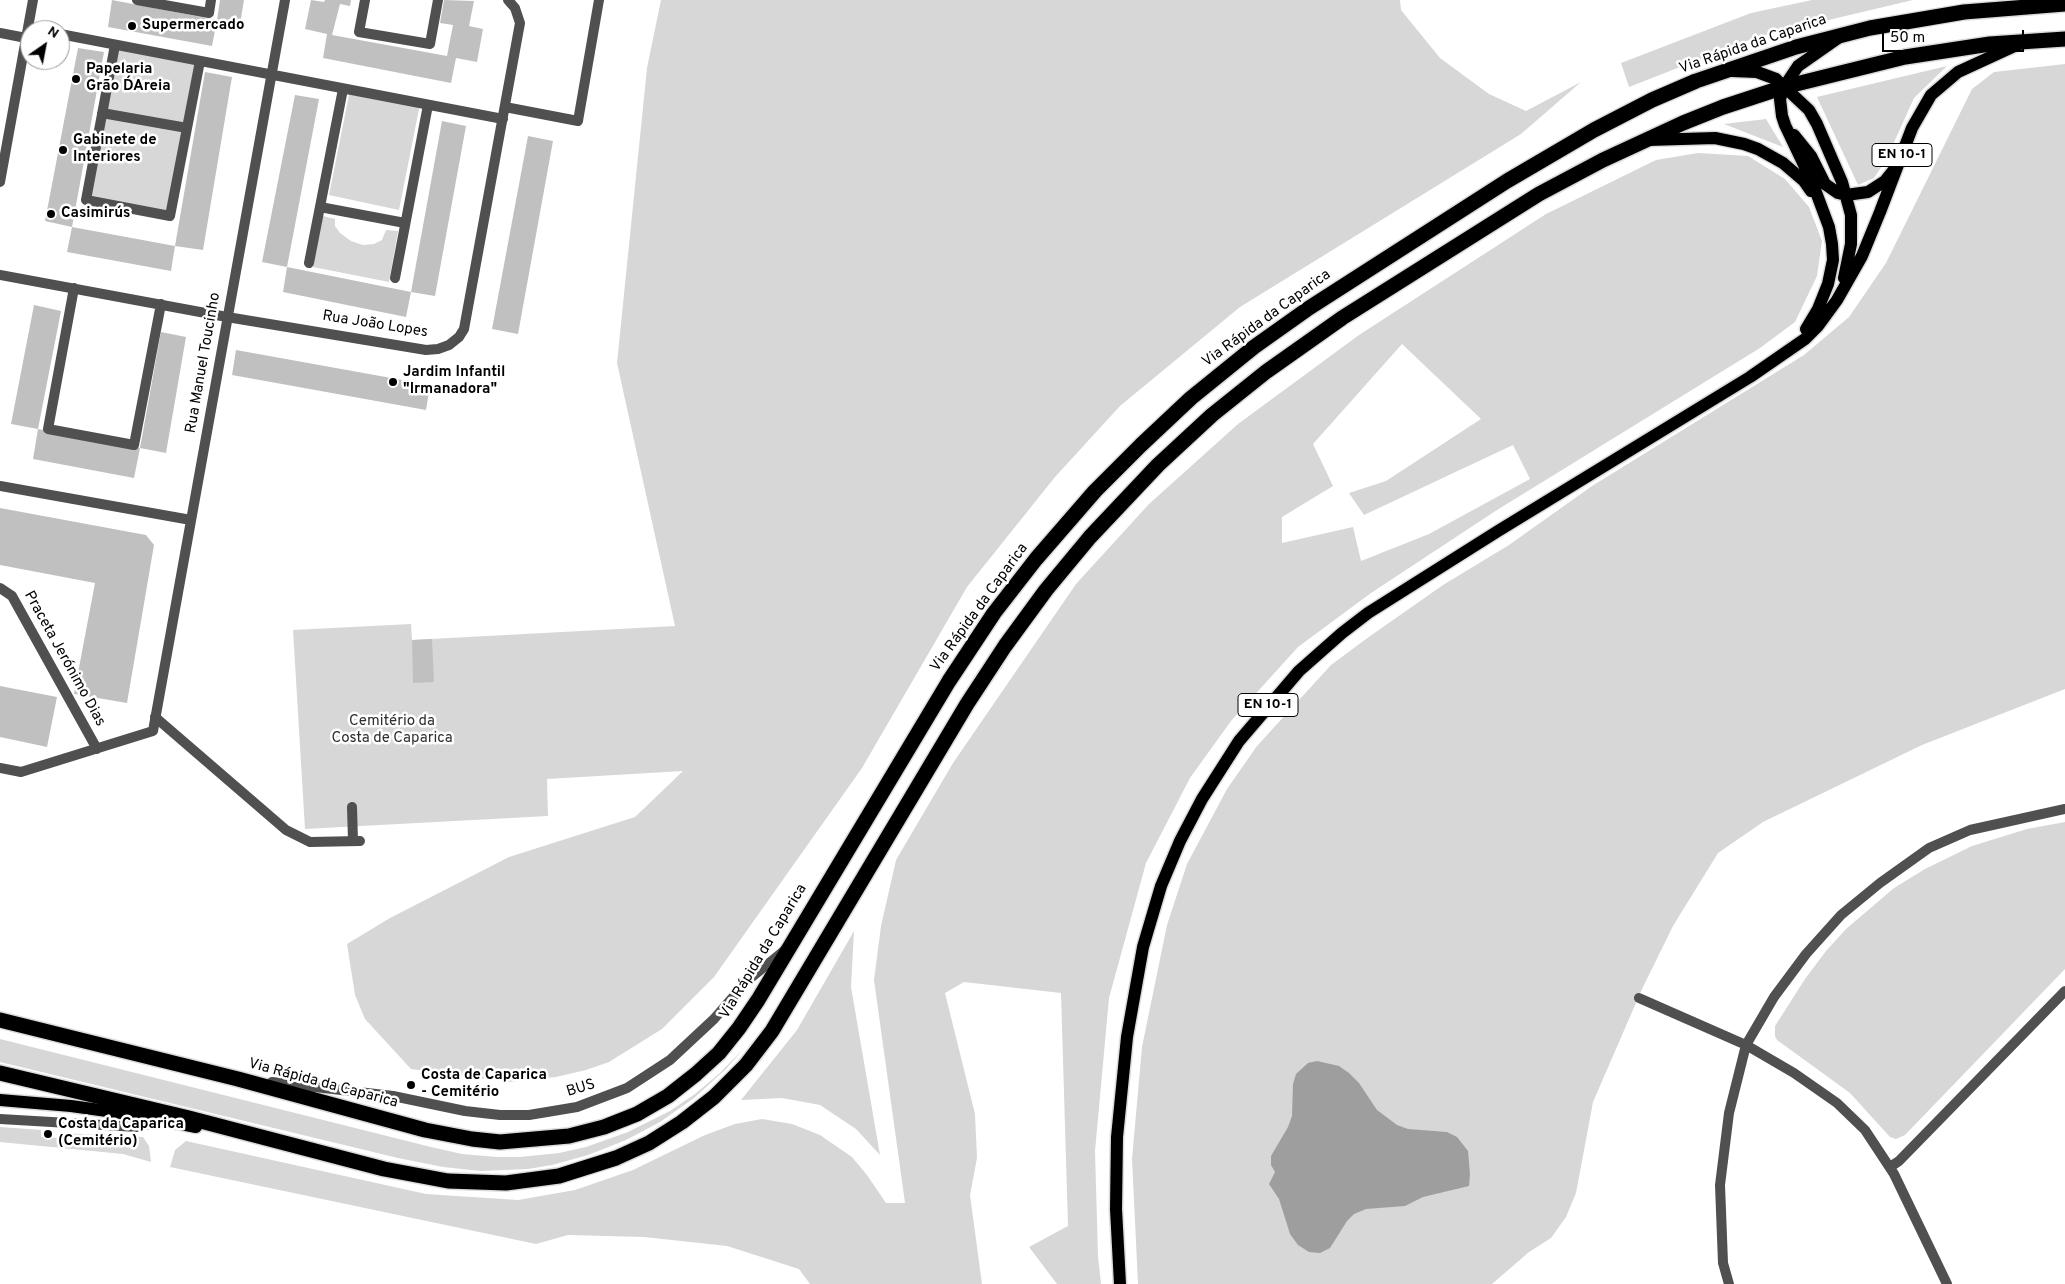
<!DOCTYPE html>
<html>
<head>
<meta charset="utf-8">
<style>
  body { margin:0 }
  #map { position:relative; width:2065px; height:1284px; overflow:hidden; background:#fff; font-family:Overpass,sans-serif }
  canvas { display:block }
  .north { position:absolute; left:20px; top:20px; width:50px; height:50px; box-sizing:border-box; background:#fff; border:1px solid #999; border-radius:50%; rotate:33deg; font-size:14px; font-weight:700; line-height:20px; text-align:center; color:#000 }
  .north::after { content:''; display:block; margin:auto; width:18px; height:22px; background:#000; clip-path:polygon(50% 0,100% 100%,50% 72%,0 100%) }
  .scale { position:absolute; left:1882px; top:30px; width:142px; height:22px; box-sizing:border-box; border:2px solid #000; border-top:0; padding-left:6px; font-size:15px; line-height:18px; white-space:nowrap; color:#000; -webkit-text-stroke:4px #fff; paint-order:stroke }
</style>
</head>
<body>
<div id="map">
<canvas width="2065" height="1284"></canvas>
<div class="north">N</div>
<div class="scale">50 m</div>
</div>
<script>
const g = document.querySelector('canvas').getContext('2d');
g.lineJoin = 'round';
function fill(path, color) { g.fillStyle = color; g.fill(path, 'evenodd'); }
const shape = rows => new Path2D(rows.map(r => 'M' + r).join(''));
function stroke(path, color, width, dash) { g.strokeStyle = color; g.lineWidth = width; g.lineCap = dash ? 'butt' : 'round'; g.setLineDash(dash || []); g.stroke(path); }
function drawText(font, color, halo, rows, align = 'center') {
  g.font = font + ' Overpass,sans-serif'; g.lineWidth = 5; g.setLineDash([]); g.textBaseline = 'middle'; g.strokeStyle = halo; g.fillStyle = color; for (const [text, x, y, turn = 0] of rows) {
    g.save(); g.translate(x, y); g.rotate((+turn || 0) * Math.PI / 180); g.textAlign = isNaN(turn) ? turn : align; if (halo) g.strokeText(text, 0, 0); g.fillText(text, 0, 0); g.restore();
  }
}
const green = shape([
  [661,0,1400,0,1401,10,1440,58,1489,94,1526,111,1581,82,1521,134,1240,307,1120,406,1055,477,967,587,862,768,714,977,662,1029,609,1062,586,1070,556,1077,509,1082,411,1069,365,1019,355,995,347,944,390,918,509,857,635,817,683,771,547,779,548,816,305,829,293,630,411,624,412,640,675,626,617,363,647,68],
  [1812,0,1913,0,1757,37,1629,87,1621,63,1751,13],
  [115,45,200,61,170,216,86,200],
  [2065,64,2065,689,1922,745,1763,822,1718,853,1673,926,1642,989,1593,1102,1576,1193,1566,1217,1551,1238,1529,1252,1492,1284,1138,1284,1132,1159,1142,1047,1167,925,1187,864,1227,789,1257,746,1331,665,1366,639,1443,585,1509,545,1592,486,1804,355,1849,317,1886,263,1972,89,1994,72],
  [1947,66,1914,98,1886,160,1874,178,1858,185,1817,97],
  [350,90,420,104,399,210,329,195],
  [1766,119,1783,147,1724,124],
  [1698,153,1748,156,1785,179,1809,207,1822,241,1817,276,1795,322,1760,348,1497,510,1371,593,1298,647,1231,721,1190,778,1146,863,1109,998,1095,1151,1098,1256,1101,1284,1057,1284,1029,1247,1068,1226,1061,993,964,982,945,993,975,1114,977,1158,970,1195,982,1284,810,1284,799,1269,727,1246,644,1237,568,1235,536,1244,170,1167,175,1150,186,1141,426,1194,518,1200,575,1190,633,1170,705,1135,735,1124,762,1119,792,1124,820,1135,852,1157,867,1175,886,1203,905,1203,874,980,881,926,896,860,953,763,1076,584,1149,504,1238,424,1359,335,1546,214,1656,160],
  [1402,344,1481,419,1386,481,1349,493,1364,515,1513,445,1530,479,1429,534,1361,561,1353,527,1282,543,1282,517,1333,486,1313,444],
  [323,216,335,219,335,226,340,233,351,241,363,245,374,244,382,240,386,230,398,231,389,282,313,267],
  [2065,822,2065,969,1905,1135,1896,1139,1890,1137,1850,1093,1777,1040,1775,1036,1775,1026,1805,979,1826,951,1846,929,1894,888,1925,869,1972,846,2027,829],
  [854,931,851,987,880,1155,856,1129,820,1105,782,1098,741,1100,797,1030],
  [0,1039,431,1147,462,1154,497,1157,520,1157,559,1153,586,1147,628,1132,670,1111,695,1094,720,1073,745,1047,726,1069,694,1098,660,1122,626,1140,588,1155,552,1165,528,1169,481,1171,443,1167,398,1158,0,1062],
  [0,1127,41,1130,41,1137,59,1138,60,1133,143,1137,149,1146,151,1162,123,1154,0,1142]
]);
const water = shape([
  [1317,1061,1339,1066,1349,1073,1359,1083,1377,1110,1397,1125,1408,1129,1447,1132,1457,1137,1468,1151,1470,1174,1469,1186,1423,1197,1405,1206,1366,1209,1354,1214,1347,1221,1330,1248,1320,1253,1309,1252,1298,1245,1290,1234,1279,1199,1269,1184,1275,1172,1271,1165,1271,1156,1288,1127,1292,1116,1293,1084,1296,1074,1308,1063]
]);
const building = shape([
  [112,0,217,20,212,46,108,27],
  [220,0,244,0,240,24,217,20],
  [311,0,324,2,325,0,351,0,350,6,340,4,332,35,447,56,453,25,440,23,444,0,474,1,469,26,483,29,477,62,456,58,451,83,323,58,327,34,305,29],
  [78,48,104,52,72,227,175,246,171,271,67,252,72,227,45,221],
  [205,72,232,77,203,250,175,246],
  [295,95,319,99,287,267,262,262],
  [442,121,466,126,435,296,411,292],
  [528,136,553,141,518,334,492,329],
  [287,267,411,292,406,317,283,292],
  [34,305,61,311,38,429,140,448,134,478,33,459,38,429,11,424],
  [161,332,186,337,166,453,140,448],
  [236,350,430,385,426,410,232,375],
  [0,508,146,535,154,545,127,703,74,694,95,583,0,565],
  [432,639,434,682,413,683,412,640],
  [0,686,57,697,47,747,0,737]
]);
const lane = shape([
  [155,717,286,830,310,842,360,841],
  [352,807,353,841],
  [272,1082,393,1096,465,1111,500,1115,529,1115,577,1107,627,1088,670,1060,714,1019,747,981,785,950],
  [0,1119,137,1127,163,1121]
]);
const street = shape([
  [137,0,209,13,211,0],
  [365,0,359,32,430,44,438,0],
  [0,33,26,38],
  [60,34,503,119],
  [115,45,86,200,170,216,200,61],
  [505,107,578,121,599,0],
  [102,113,187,128],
  [0,182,33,0],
  [320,207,405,223],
  [309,263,343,89],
  [0,275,227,317,426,350,438,349,449,345,459,337,464,329,520,23,515,8,508,0],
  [395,278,428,105],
  [74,288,48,429,134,445,161,304],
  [0,486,191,520],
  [0,588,12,596,97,749],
  [0,768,21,772,153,731,285,0],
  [1639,998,1746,1045,1794,1073,1837,1103,1865,1130,1894,1174,1947,1284],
  [1890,1167,1899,1161,2065,991],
  [1729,1284,1723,1263,1720,1185,1729,1113,1746,1045,1774,997,1806,954,1841,915,1880,883,1929,848,1970,830,2065,809]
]);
const primary = shape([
  [1732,71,1757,72,1776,79,1809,110,1817,124,1842,182,1851,215,1851,244,1844,278],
  [1794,135,1811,156,1825,184,1838,193,1846,195,1868,192,1885,181,1893,171],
  [1648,140,1715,138,1744,144,1758,149,1783,163,1804,181,1811,191],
  [1806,329,1818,309,1828,284,1833,260,1832,244,1829,227,1813,184,1785,125,1782,116,1780,99,1784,87,1798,66,1838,38],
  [0,1100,71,1106,136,1115,196,1127],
  [1120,1284,1116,1209,1117,1137,1127,1037,1143,947,1161,886,1180,841,1202,799,1239,741,1299,671,1342,633,1368,613,1498,531,1750,377,1805,339,1818,326,1837,300,1862,256,1880,212,1912,128,1931,95,1958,72,2021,43]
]);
const highway = shape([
  [0,1020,238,1079,425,1130,472,1139,500,1142,569,1136,604,1127,637,1114,668,1096,696,1074,719,1053,739,1028,758,1000,949,681,994,613,1036,559,1095,491,1141,445,1191,398,1254,347,1309,308,1507,181,1594,130,1652,100,1696,81,1796,47,1870,28,1964,12,2065,4],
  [0,1073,189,1118,384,1169,448,1181,506,1183,559,1176,616,1158,649,1143,682,1122,714,1097,746,1065,772,1031,967,704,1005,646,1046,590,1090,537,1158,465,1212,415,1267,371,1342,318,1539,194,1603,160,1683,123,1723,107,1784,87,1905,57,1990,44,2065,39]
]);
const markers = [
  [132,26,5,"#000"],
  [76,79,5,"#000"],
  [63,150,5,"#000"],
  [51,214,5,"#000"],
  [393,382,5,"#000"],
  [411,1085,5,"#000"],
  [48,1134,5,"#000"]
];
const shields = [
  [1902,155,60],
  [1268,705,60]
];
const shieldNames = [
  ["EN 10-1",1902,155],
  ["EN 10-1",1268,705]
];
const poiNames = [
  ["Supermercado",142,26],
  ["Papelaria",86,70],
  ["Grão D´Areia",86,87],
  ["Gabinete de",73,141],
  ["Interiores",73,158],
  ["Casimiru´s",61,214],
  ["Jardim Infantil",403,373],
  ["\"Irmanadora\"",403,390],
  ["Costa de Caparica",421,1076],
  ["- Cemitério",421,1093],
  ["Costa da Caparica",58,1125],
  ["(Cemitério)",58,1142]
];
const streetNames = [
  ["Via Rápida da Caparica",1753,45,-19],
  ["Via Rápida da Caparica",1267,319,-36],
  ["Rua João Lopes",375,325,9],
  ["Rua Manuel Toucinho",204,363,-80],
  ["Via Rápida da Caparica",980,608,-54],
  ["Praceta Jerónimo Dias",64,659,61],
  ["Via Rápida da Caparica",764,952,-59],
  ["Via Rápida da Caparica",323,1084,15],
  ["BUS",581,1089,-17]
];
const parkNames = [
  ["Cemitério da",392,722],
  ["Costa de Caparica",392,739]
];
fill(green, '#d7d7d7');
fill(water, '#9e9e9e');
fill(building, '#c0c0c0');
stroke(primary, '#dbdbdb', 15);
stroke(highway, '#dbdbdb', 18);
stroke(lane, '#505050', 10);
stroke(street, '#505050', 10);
stroke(primary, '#000', 12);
stroke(highway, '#000', 15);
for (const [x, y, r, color] of markers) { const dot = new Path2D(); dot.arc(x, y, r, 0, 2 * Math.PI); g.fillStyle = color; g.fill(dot); stroke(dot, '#fff', 2); }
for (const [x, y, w] of shields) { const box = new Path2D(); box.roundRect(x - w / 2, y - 11.5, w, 23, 4); g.fillStyle = '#fff'; g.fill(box); stroke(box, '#000', 1); }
drawText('bold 14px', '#000', null, shieldNames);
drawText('bold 15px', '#000', '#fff', poiNames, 'left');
drawText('15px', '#000', '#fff', streetNames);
drawText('15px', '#2e2e2e', '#fff', parkNames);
</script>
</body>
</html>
